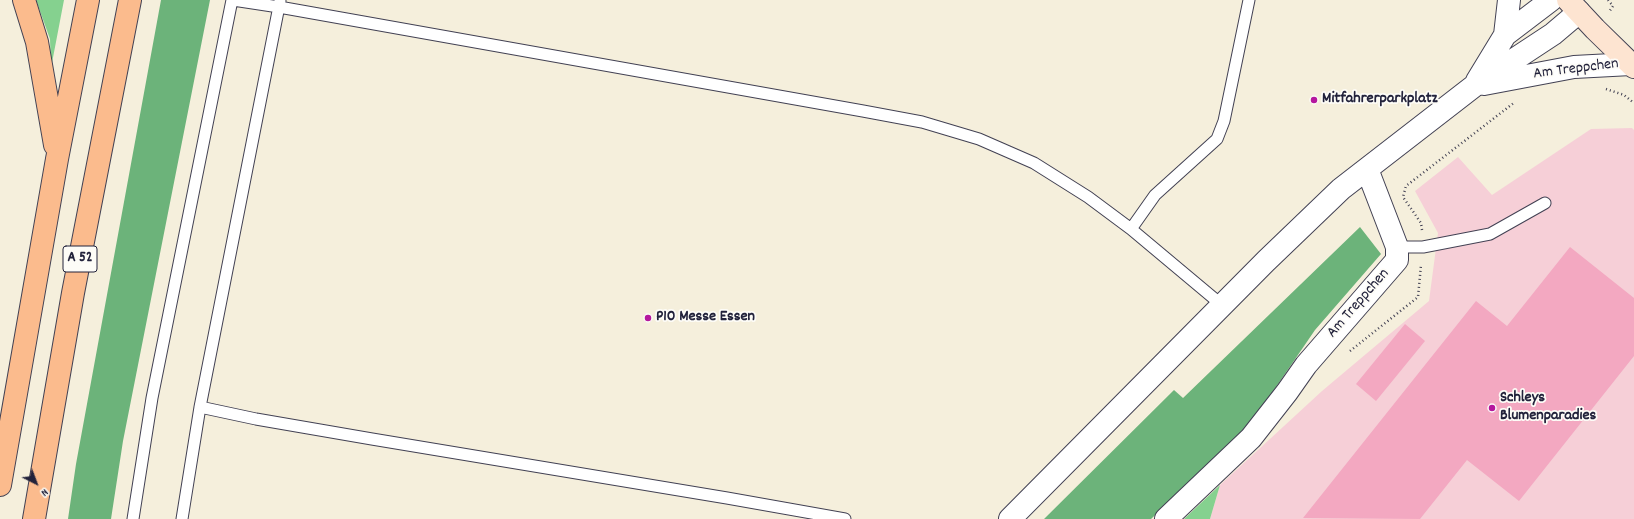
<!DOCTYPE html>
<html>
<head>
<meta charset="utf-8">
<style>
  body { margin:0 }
  #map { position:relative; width:1634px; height:519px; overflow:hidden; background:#f5efdc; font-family:Dekko,sans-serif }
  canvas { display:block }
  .north { position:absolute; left:16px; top:463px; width:40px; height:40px; -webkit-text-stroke:3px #fdfcf7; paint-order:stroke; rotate:138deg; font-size:11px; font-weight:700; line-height:16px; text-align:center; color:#22223b }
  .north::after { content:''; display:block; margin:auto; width:14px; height:18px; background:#22223b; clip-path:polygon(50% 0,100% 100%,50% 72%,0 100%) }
</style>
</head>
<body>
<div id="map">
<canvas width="1634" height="519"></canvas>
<div class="north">N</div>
</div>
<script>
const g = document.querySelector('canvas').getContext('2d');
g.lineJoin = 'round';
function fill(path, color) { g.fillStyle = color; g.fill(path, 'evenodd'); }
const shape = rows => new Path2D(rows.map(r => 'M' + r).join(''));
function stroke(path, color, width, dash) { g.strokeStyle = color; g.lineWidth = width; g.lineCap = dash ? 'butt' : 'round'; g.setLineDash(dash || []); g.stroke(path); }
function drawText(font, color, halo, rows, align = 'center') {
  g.font = font + ' Dekko,sans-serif'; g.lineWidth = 3.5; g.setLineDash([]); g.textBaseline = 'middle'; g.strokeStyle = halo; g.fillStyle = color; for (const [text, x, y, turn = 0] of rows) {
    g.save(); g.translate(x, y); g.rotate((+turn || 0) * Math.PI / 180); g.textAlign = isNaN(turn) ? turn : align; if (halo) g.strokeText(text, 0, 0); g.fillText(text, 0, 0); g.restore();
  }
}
const built = shape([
  [1632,128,1634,130,1634,519,1210,519,1220,485,1322,391,1429,301,1438,233,1415,191,1458,157,1492,195,1591,129]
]);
const green = shape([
  [36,0,64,0,51,68,50,39],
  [1220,485,1210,519,1184,519]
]);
const forest = shape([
  [161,0,210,0,123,441,111,519,68,519,76,464],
  [1360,227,1381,254,1315,330,1250,425,1151,519,1044,519,1174,390,1183,398]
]);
const building = shape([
  [1570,247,1634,298,1634,356,1519,501,1467,460,1420,519,1303,518,1476,301,1507,326],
  [1405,324,1425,341,1376,401,1356,384]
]);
const path = shape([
  [1608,0,1613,6,1609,12],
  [1606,89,1624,95,1634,103],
  [1422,230,1421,223,1403,197,1406,186,1515,102],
  [1350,351,1418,297,1421,265]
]);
const lane = shape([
  [233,0,279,7,863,111,922,122,979,139,1034,163,1088,197,1131,229,1223,306],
  [1131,229,1155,195,1217,139,1224,121,1249,0],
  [1397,247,1423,247,1490,234,1545,203],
  [200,407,256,419,372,439,727,498,845,519],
  [133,519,152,398,232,0],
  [182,519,200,407,280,1]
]);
const street = shape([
  [1505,35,1551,0],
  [1477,81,1505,35,1509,0],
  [1484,84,1574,67,1631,64],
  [1010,519,1266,261,1341,189,1474,86,1553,34,1579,12],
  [1166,519,1251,438,1287,392,1306,365,1397,260,1397,247,1367,169]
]);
const secondary = shape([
  [1568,0,1595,29,1634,67]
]);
const highway = shape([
  [24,0,37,42,55,145],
  [0,485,57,159,88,0],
  [34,519,73,293,130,0]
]);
const markers = [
  [1314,100,4,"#b5179e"],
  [648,318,4,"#b5179e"],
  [1492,408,4,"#b5179e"]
];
const shields = [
  [80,259,34]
];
const shieldNames = [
  ["A 52",80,259]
];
const streetNames = [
  ["Am Treppchen",1576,70,-7],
  ["Am Treppchen",1359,304,-49]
];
const poiNames = [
  ["Mitfahrerparkplatz",1322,100],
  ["P10 Messe Essen",656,318],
  ["Schleys",1500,399],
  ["Blumenparadies",1500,417]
];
fill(built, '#f6cfd7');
fill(green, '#85d18f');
fill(forest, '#6cb37a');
fill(building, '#f3a8c1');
stroke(lane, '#424153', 13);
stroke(street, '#424153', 24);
stroke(secondary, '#424153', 24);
stroke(highway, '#424153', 24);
stroke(path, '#424153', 2.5, [1, 3]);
stroke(lane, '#fff', 11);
stroke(street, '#fff', 22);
stroke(secondary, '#fde4d1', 22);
stroke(highway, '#fbbb8d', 22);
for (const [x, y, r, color] of markers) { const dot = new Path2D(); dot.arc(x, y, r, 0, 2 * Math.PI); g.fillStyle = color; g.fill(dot); stroke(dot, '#fdfcf7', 1.5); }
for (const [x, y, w] of shields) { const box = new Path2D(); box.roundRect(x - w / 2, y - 13, w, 26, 3); g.fillStyle = '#fdfcf7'; g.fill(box); stroke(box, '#22223b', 1); }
drawText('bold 15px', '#22223b', null, shieldNames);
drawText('16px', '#22223b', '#fdfcf7', streetNames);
drawText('bold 16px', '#22223b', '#fdfcf7', poiNames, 'left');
</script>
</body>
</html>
